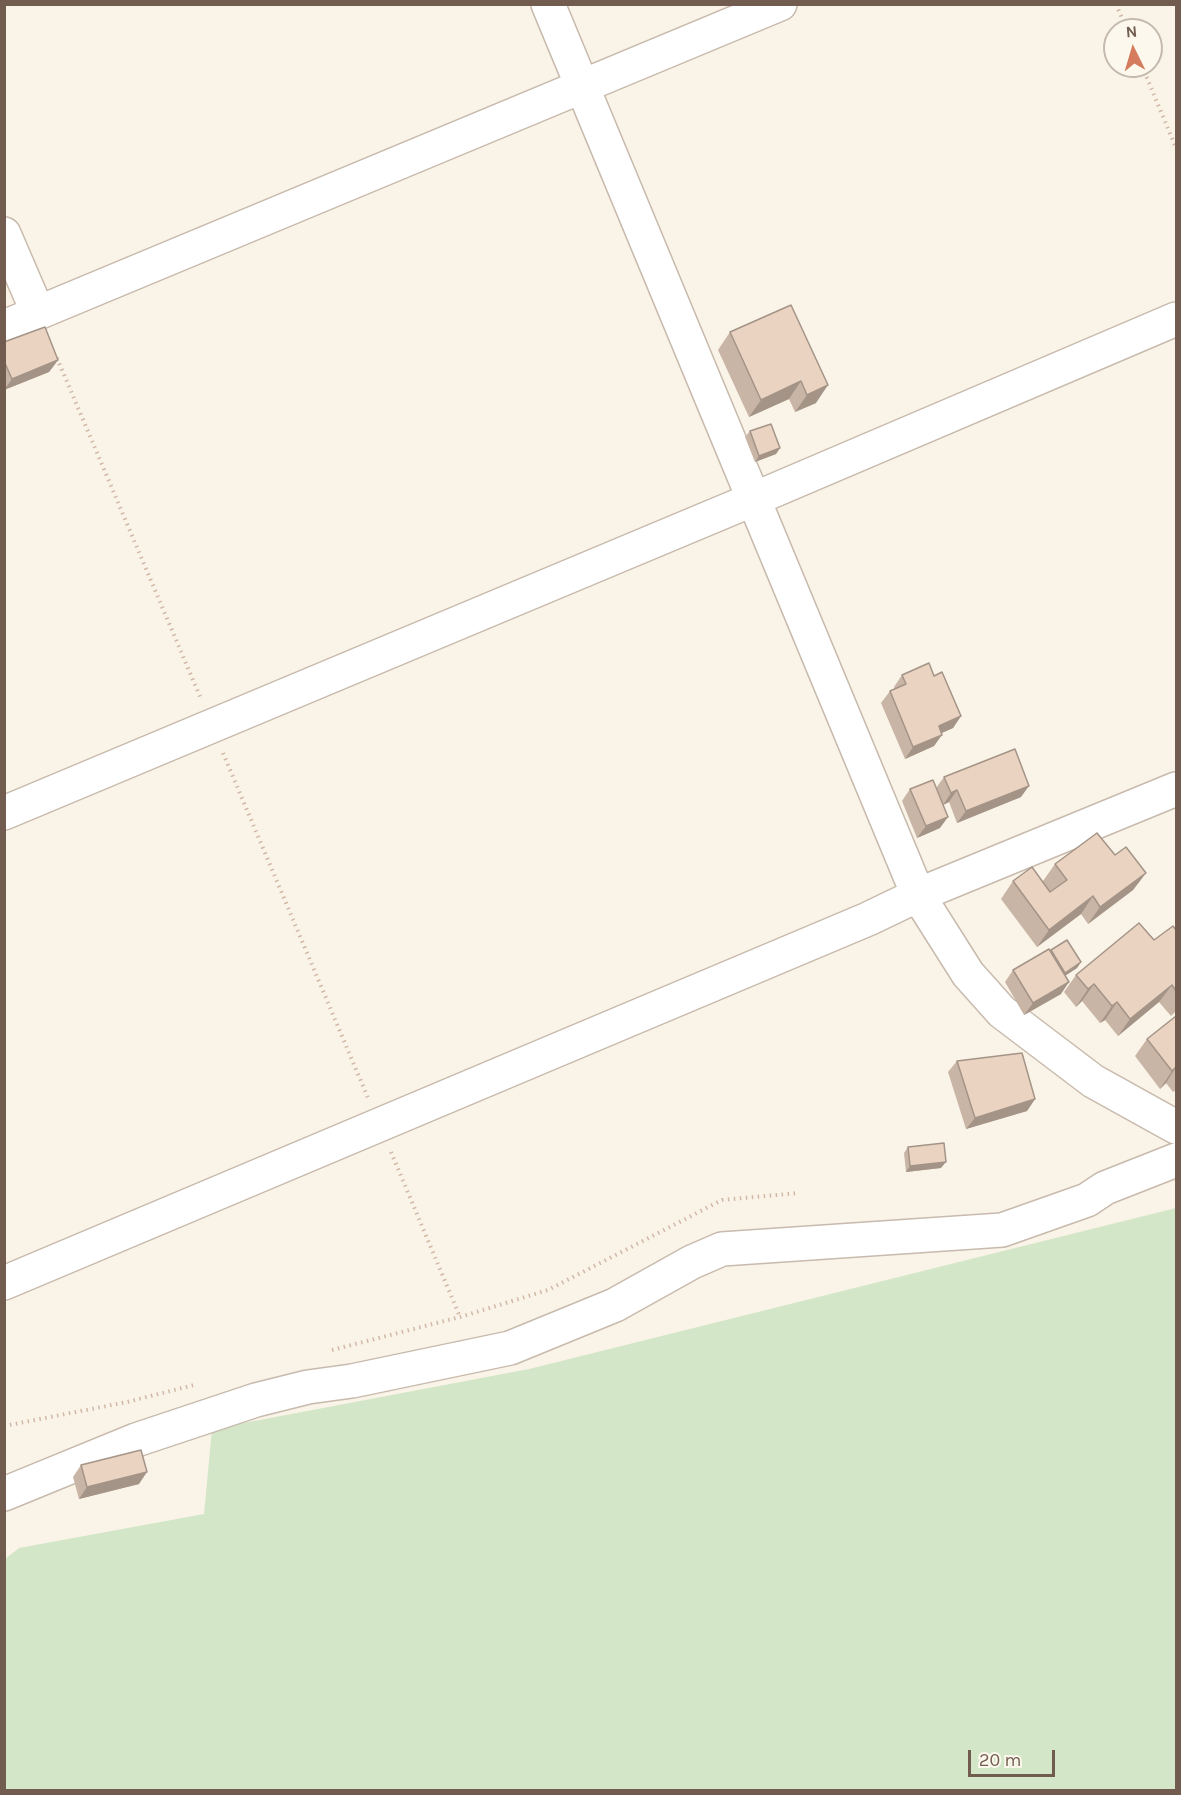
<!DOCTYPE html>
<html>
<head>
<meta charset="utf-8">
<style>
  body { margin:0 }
  #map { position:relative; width:1181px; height:1795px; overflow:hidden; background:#faf4e8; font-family:Karla,sans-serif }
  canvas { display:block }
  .frame { position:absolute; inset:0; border:6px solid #715c4f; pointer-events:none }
  .north { position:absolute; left:1103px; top:18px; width:60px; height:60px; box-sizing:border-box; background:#fdf8ee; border:2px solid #c5baae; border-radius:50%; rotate:355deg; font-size:16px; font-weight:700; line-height:24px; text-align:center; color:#715c4f }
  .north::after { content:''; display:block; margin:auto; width:21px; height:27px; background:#d47c5d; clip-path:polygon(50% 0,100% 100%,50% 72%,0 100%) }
  .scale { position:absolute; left:968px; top:1750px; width:87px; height:27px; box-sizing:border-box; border:3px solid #715c4f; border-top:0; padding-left:8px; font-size:18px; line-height:21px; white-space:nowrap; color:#715c4f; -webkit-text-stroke:4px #fdf8ee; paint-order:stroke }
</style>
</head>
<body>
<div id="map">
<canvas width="1181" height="1795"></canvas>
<div class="frame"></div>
<div class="north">N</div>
<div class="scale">20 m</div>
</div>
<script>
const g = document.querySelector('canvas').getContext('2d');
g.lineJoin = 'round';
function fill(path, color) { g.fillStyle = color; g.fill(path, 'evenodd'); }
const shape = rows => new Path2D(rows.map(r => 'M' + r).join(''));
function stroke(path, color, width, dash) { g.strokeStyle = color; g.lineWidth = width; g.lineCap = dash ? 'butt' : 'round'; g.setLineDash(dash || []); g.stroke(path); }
const green = shape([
  [1176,1208,1176,1790,5,1790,5,1559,19,1548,204,1514,212,1429,529,1369]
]);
const path = shape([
  [1116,4,1127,30],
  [1142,66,1176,148],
  [57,358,201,699],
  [223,753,368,1098],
  [391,1152,460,1317],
  [332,1350,460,1317,548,1290,722,1200,798,1193],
  [4,1426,127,1402,194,1385]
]);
const minor = shape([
  [548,4,918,895,968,974,1002,1012,1093,1081,1176,1127],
  [4,234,38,313],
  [4,327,780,4],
  [4,813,754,499,1176,319],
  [4,1283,868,919,918,895,1176,789],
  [4,1494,136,1440,256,1400,308,1387,352,1381,510,1348,615,1305,692,1262,722,1249,1002,1230,1087,1200,1105,1188,1176,1160]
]);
const wall = shape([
  [791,305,816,403,795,412,789,399,749,417,718,350,730,332],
  [4,342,58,360,49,372,4,390],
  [750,431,780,448,776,454,755,462,745,437],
  [902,675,934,676,961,716,953,728,942,733,934,746,905,759,881,703,890,691,895,689,894,687],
  [944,777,1021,797,957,823,949,802,943,805,940,828,917,838,902,801,910,789,936,788],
  [1115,855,1146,873,1133,890,1088,924,1081,914,1037,947,1001,899,1013,881,1043,881,1055,864],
  [1176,930,1176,1011,1171,1016,1159,1002,1118,1036,1105,1020,1100,1023,1082,1001,1076,1007,1064,992,1076,975],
  [1051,951,1081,962,1077,968,1065,976,1061,994,1024,1015,1005,982,1013,970],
  [1176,1016,1176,1090,1173,1092,1166,1083,1160,1089,1135,1056,1147,1039],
  [957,1061,1035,1099,1027,1111,966,1129,948,1072],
  [908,1147,941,1168,906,1172,904,1153],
  [81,1465,139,1484,79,1499,73,1477]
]);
const shadedWall = shape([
  [58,360,49,372,4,390,12,379],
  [801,381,789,399,749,417,761,400],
  [828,385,816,403,795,412,807,395],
  [780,448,776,454,755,462,759,456],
  [961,716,953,728,930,738,939,726],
  [942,735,934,746,905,759,913,747],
  [1029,786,1021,797,957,823,966,811],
  [957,790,949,802,943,805,951,793],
  [948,817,940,828,917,838,926,826],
  [1146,873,1133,890,1088,924,1100,907],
  [1093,896,1081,914,1037,947,1049,930],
  [1081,962,1077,968,1060,979,1065,973],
  [1069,982,1061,994,1024,1015,1033,1003],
  [1094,984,1082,1001,1076,1007,1088,989],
  [1172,985,1159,1002,1118,1036,1130,1019],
  [1117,1002,1105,1020,1100,1023,1112,1006],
  [1176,1067,1166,1083,1160,1089,1172,1071],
  [1035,1099,1027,1111,966,1129,975,1118],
  [946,1162,941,1168,906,1172,910,1166],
  [147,1472,139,1484,79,1499,87,1487]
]);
const building = shape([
  [791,305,828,385,807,395,801,381,761,400,730,332,791,305],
  [45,327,58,360,12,379,4,361,4,342,45,327],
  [771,424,780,448,759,456,750,431,771,424],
  [929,663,934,676,942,672,961,716,939,726,942,735,913,747,890,691,906,684,902,675,929,663],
  [1015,749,1029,786,966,811,957,790,951,793,944,777,1015,749],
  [933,780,948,817,926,826,910,789,933,780],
  [1097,833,1115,855,1126,847,1146,873,1100,907,1093,896,1049,930,1013,881,1032,867,1050,892,1067,880,1055,864,1097,833],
  [1139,923,1154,940,1173,926,1176,930,1176,991,1172,985,1130,1019,1117,1002,1112,1006,1094,984,1088,989,1076,975,1139,923],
  [1067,940,1081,962,1065,973,1051,950,1067,940],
  [1049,949,1069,982,1033,1003,1013,970,1049,949],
  [1176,1016,1176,1067,1172,1071,1147,1039,1176,1016],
  [1022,1053,1035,1099,975,1118,957,1061,1022,1053],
  [944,1143,946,1162,910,1166,908,1147,944,1143],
  [141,1450,147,1472,87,1487,81,1465,141,1450]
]);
fill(green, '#d3e6c8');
stroke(minor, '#c8baad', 36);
stroke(path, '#d1b8a6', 4, [1.5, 4.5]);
stroke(minor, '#fff', 33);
fill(wall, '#c9b5a6');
fill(shadedWall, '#a49487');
fill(building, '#ead3c1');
stroke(building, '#a49487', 1.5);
</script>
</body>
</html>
